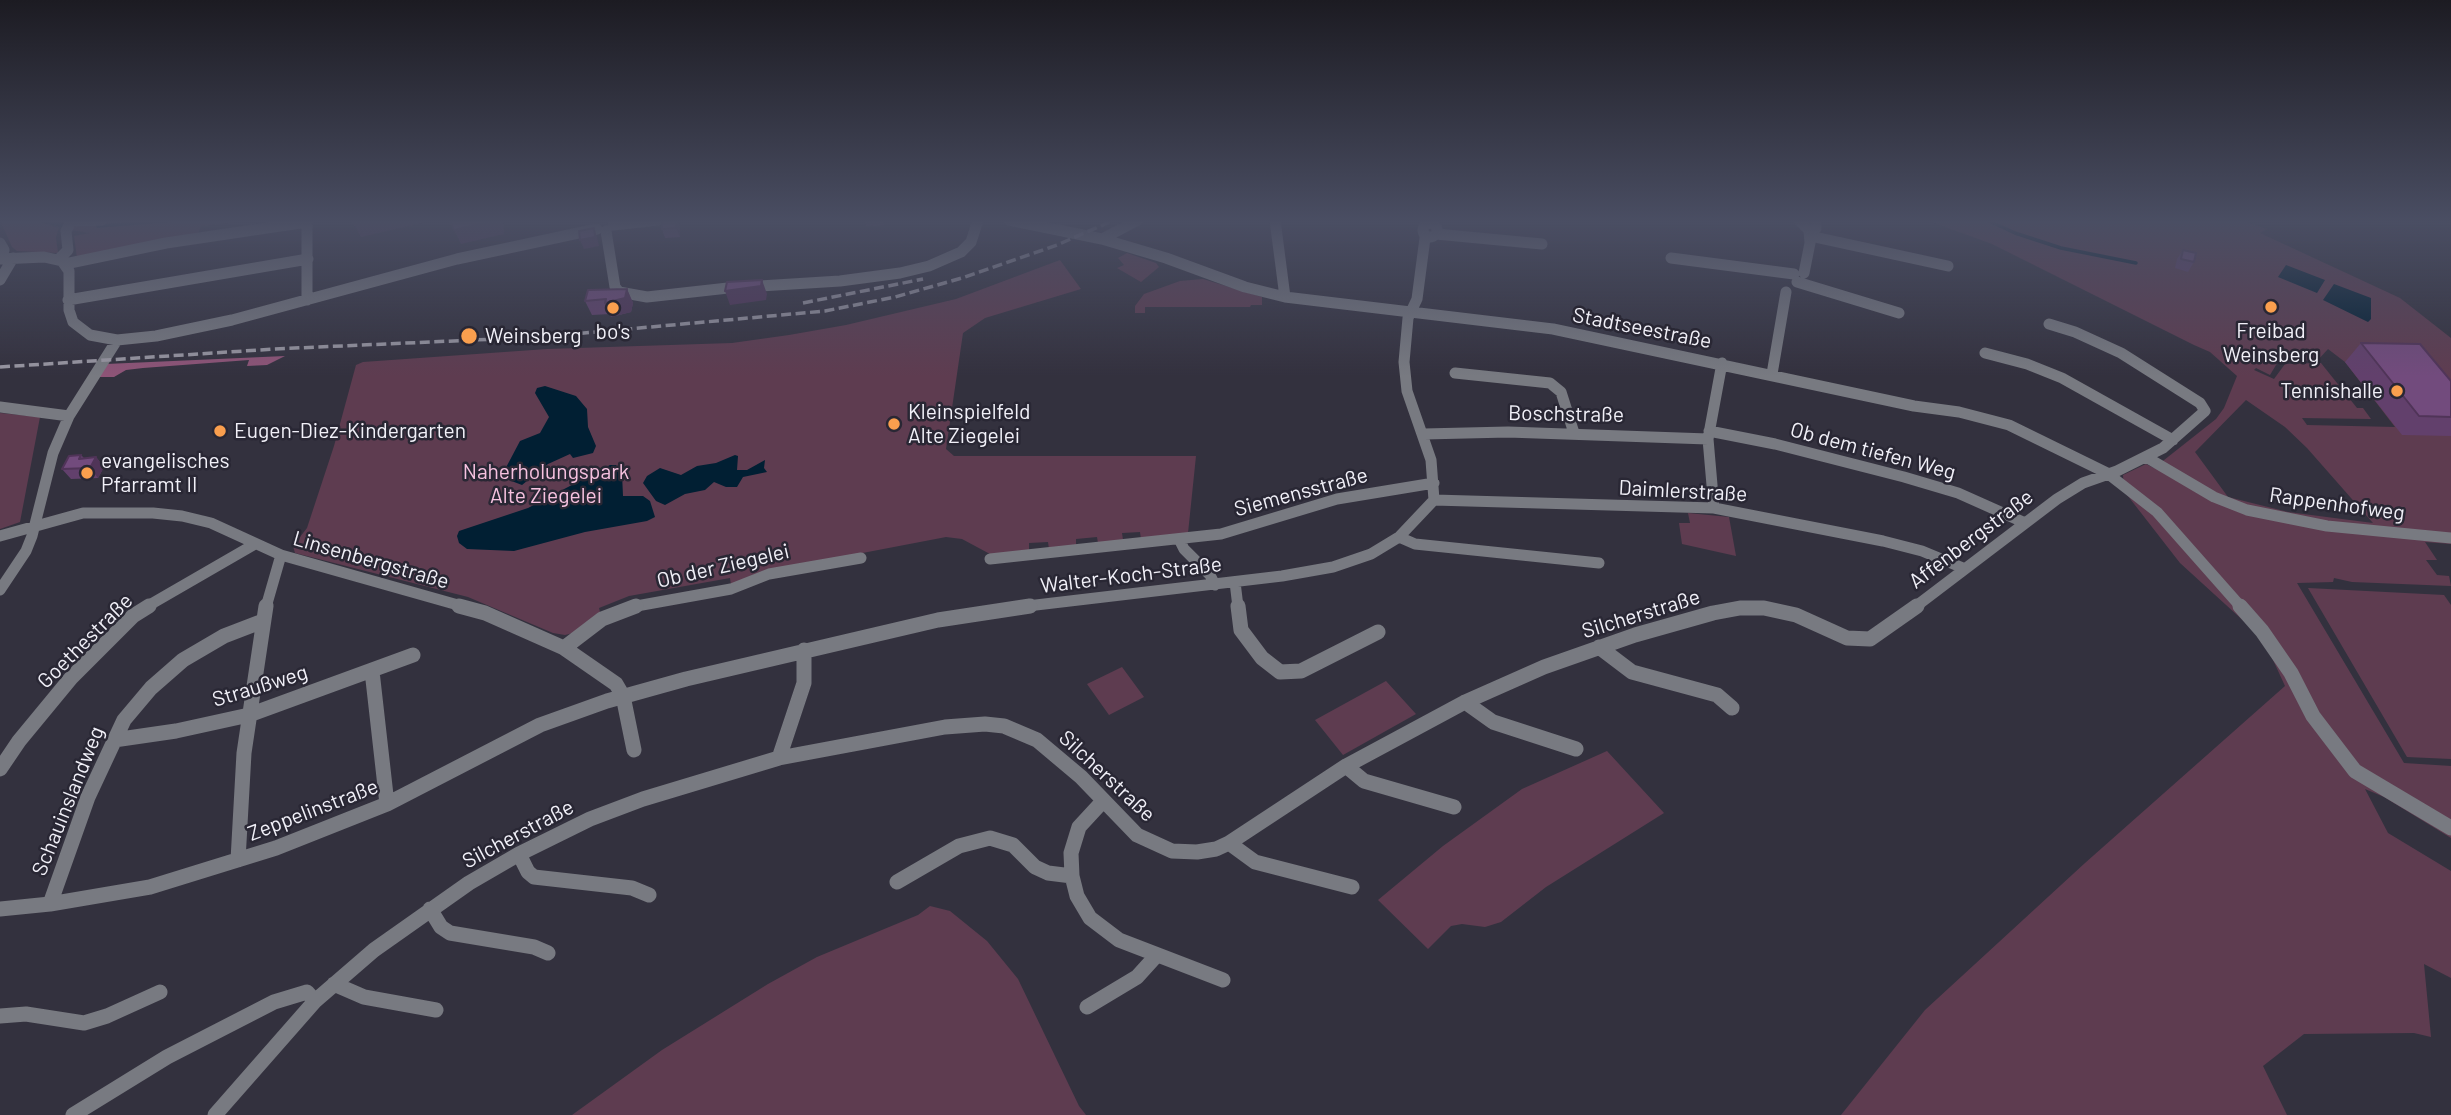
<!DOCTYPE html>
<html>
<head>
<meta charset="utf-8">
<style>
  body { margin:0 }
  canvas { display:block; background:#33313e }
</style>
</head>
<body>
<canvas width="2451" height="1115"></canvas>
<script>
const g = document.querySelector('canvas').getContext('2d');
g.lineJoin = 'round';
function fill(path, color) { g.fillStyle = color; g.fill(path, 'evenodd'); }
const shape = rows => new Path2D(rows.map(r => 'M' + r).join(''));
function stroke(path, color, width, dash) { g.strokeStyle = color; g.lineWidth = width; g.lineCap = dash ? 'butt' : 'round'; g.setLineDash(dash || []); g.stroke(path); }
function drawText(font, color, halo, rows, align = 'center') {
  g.font = font + ' Barlow,sans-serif'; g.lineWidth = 5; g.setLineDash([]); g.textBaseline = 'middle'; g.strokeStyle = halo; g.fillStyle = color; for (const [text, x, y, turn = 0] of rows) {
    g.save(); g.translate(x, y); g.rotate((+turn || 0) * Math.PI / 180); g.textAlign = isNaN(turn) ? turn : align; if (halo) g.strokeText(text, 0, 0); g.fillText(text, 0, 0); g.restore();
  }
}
const green = shape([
  [0,220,33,220,59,228,56,237,58,253,17,251,12,247],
  [144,220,256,220,201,226,197,236,77,258,74,236,89,233,72,230,77,224],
  [1926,220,2241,220,2267,229,2260,233,2400,298,2451,338,2451,544,2425,542,2437,560,2426,560,2437,575,2449,576,2451,586,2352,582,2334,578,2333,582,2297,583,2404,763,2451,766,2451,838,2384,797,2365,789,2388,833,2451,871,2451,978,2424,964,2431,1037,2414,1033,2304,1034,2263,1066,2287,1115,1841,1115,1925,1010,2085,863,2285,686,2268,649,2248,625,2180,563,2124,491,2123,475,2146,464,2154,468,2216,419,2224,408,2237,376,2210,352,2194,345,1992,244],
  [2328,349,2345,362,2395,427,2307,425,2302,418,2371,419,2363,408,2357,408,2321,363,2285,364,2274,379,2254,370,2256,368,2270,375,2279,360,2317,361],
  [2246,400,2285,427,2307,448,2373,523,2288,512,2228,497,2195,452],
  [1127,253,1156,263,1159,267,1141,282,1117,268,1124,265,1118,258],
  [1060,260,1081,289,985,318,963,333,946,449,954,456,1196,456,1188,533,1141,539,1140,532,1122,533,1123,540,1098,543,1097,537,1076,539,1076,546,1049,549,1048,542,1029,543,1029,551,990,554,962,539,946,537,758,573,731,585,730,578,629,596,599,608,601,616,581,631,565,635,553,633,468,597,295,553,293,546,307,528,334,446,356,365,363,362,547,349,732,343,789,335,846,325,956,299],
  [1203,279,1262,297,1262,305,1251,305,1250,307,1145,307,1145,313,1135,313,1135,306,1144,294,1180,281],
  [0,413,40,417,20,522,0,529],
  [1688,513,1729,517,1736,556,1682,544,1679,523,1690,523],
  [2308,588,2444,595,2451,605,2451,759,2407,757],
  [1122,667,1144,697,1109,715,1087,684],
  [1386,681,1416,714,1343,755,1315,720],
  [1607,751,1664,813,1546,887,1501,922,1485,927,1462,924,1451,926,1428,949,1378,900,1443,846,1522,789],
  [930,906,950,911,987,941,1018,979,1079,1106,1086,1115,572,1115,662,1050,768,984,817,957,918,915]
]);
const forest = shape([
  [285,356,267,365,247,366,249,360,143,368,126,370,114,377,97,377,106,364]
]);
const water = shape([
  [2286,265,2325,280,2317,293,2278,277],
  [2334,284,2371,298,2371,319,2368,322,2323,300],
  [545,386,576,396,587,409,588,427,596,446,593,453,573,458,570,454,548,464,522,485,501,477,520,441,540,433,549,417,535,393,537,388],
  [735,455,738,456,737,470,747,470,765,460,764,468,767,472,743,477,737,487,726,487,714,482,705,490,685,494,665,505,656,501,643,483,647,476,660,468,681,475,697,466,716,463],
  [610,465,616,465,622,474,623,496,643,496,650,501,655,517,647,521,585,532,514,551,467,549,459,543,457,536,459,531,528,508]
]);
const stream = shape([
  [40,220,66,226],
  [1987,220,2015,233,2061,248,2136,263],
  [98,226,176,220]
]);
const streetFar1 = shape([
  [307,220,307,300],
  [1009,220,1102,239,1166,258,1245,287,1285,297,1553,329,1914,406,1959,412,2009,425,2107,473,2157,512,2241,607],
  [1275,220,1285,297],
  [1799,220,1809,230,1816,228,1816,220],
  [71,221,102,220],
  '1423 230a7 7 0 1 1 14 0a7 7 0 1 1-14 0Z',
  [613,225,658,220],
  [606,231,615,287,619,292,647,297,728,288,840,281,900,273,929,266,961,252,971,242,978,220],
  [1436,234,1542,244],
  [1810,236,1948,266],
  [1102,239,1138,220],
  [0,243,4,250,1,259],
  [1671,258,1794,274],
  [0,259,44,257,62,261,69,271,69,310,73,322,90,335,117,340,156,336,232,320,457,259,597,229],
  [59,259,68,250,66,231,72,220],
  [65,264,166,243,307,222],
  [1804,273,1810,243,1809,230],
  [0,280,13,258],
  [1797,282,1899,313],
  [68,300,308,259],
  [1985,353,2027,364,2062,378,2173,440],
  [1455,373,1550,383,1561,392,1574,433],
  [1772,374,1786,292],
  [0,407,69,416],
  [1709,431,1775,444,1904,477,1958,493,2023,522],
  [1424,434,1508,432,1708,439],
  [2146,457,2214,497,2247,510,2327,526,2451,538],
  [1434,500,1714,508,1883,541,1922,551,1963,568],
  [1714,508,1708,439,1722,363],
  [0,536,83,513,153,513,182,516,211,523,281,555,465,607],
  [1399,537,1415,544,1599,563],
  [1179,539,1184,549,1210,575,1215,585],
  [990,559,1221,534,1337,499,1434,483],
  [1235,582,1238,607],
  [0,590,26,551,32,536,53,453,69,416,117,340],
  [146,607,255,544],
  [266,607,281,555],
  [631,607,731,589,769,574,861,558],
  [1019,607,1282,576,1333,567,1371,554,1399,537,1434,500,1431,460,1407,391,1404,362,1408,318,1417,299,1425,238],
  [1915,607,2057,499,2083,483,2117,471,2163,448,2205,411,2200,403,2121,353,2075,332,2049,324]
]);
const street = shape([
  [459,606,485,613,564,648,616,684,623,696,634,750],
  [1238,606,1241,630,1262,658,1280,672,1301,671,1378,632],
  [2240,606,2262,631,2291,673,2313,716,2355,771,2451,828],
  [1599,647,1632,672,1717,695,1732,708],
  [564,648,602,619,636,606],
  [372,671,387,804],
  [1465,702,1493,722,1576,749],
  [114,740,176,731,249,715,413,655],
  [779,758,804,683,804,650],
  [1346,766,1364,781,1454,807],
  [0,769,19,741,71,678,133,616,149,606],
  [1103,801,1079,827,1071,853,1072,876,1077,896,1090,918,1119,940,1223,980],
  [1229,843,1255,862,1352,887],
  [519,854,528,872,534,877,632,888,649,895],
  [238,860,244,753,266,606],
  [897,882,959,846,990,838,1013,845,1035,867,1048,873,1072,876],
  [50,904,88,797,124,720,151,688,183,660,224,636,263,621],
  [0,909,50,904,150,887,276,848,387,804,540,725,607,701,686,679,938,620,1030,606],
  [430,909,441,927,450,933,534,947,548,953],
  [334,984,364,997,436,1010],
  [1087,1007,1137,977,1156,956],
  [0,1016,26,1014,84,1023,107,1016,160,992],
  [73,1115,167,1057,274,1002,307,992,315,1001],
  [215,1115,315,1001,374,950,469,883,519,854,590,819,643,799,779,758,945,727,985,724,1004,726,1037,740,1081,777,1137,835,1172,851,1197,852,1216,849,1229,843,1346,766,1465,702,1544,667,1635,635,1713,613,1740,608,1764,608,1796,615,1847,638,1870,639,1917,606]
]);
const rail = shape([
  [803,303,923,279],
  [0,367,274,349,541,337,825,311,895,297,962,278,1057,245,1114,220]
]);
const wall = shape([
  [864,220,884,220,884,225,866,226],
  [680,226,680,237,665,238,662,229],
  [2183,250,2194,262,2188,272,2175,268,2177,259],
  [627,289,633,303,631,312,611,317,610,314,592,315,585,301],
  [2361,343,2451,381,2451,436,2402,435,2345,362],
  [81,455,84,458,96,457,104,467,98,478,71,479,62,469]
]);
const shadedWall = shape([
  [366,220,435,220,361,237,353,223],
  [498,220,503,220,504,234,461,244,454,230],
  [677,220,678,220,680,226,680,237,676,228],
  [594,228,597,237,599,246,584,249,580,240],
  [762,280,767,294,766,300,730,305,725,291],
  [627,289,633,303,631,312,611,317,605,303],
  [96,457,104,467,98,478,90,468]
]);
const building = shape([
  [352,220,366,220,353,223,352,220],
  [450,220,498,220,454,230,450,220],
  [662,220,677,220,676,228,662,229,662,220],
  [594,228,595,237,580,240,579,231,594,228],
  [2183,250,2196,253,2194,262,2181,259,2183,250],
  [762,280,761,286,725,291,727,282,762,280],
  [627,289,625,298,605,303,606,299,585,301,588,290,627,289],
  [2361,343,2420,344,2451,381,2451,417,2419,416,2361,343],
  [81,455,79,459,96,457,90,468,62,469,69,456,81,455]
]);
const markers = [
  [2271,307,7,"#fa9f4e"],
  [613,308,7,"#fa9f4e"],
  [469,336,9,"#fa9f4e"],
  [2397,391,7,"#fa9f4e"],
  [894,424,7,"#fa9f4e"],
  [220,431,7,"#fa9f4e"],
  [87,473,7,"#fa9f4e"]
];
const streetNames = [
  ["Stadtseestraße",1642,328,11],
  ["Boschstraße",1566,414,1],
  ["Ob dem tiefen Weg",1873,451,15],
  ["Daimlerstraße",1683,491,3],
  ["Siemensstraße",1301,492,-15],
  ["Rappenhofweg",2337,504,8],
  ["Affenbergstraße",1971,539,-37],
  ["Linsenbergstraße",371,560,16],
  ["Ob der Ziegelei",723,566,-13],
  ["Walter-Koch-Straße",1131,575,-7],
  ["Silcherstraße",1641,614,-17],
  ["Goethestraße",85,641,-45],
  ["Straußweg",260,686,-17],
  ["Silcherstraße",1107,776,43],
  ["Schauinslandweg",68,801,-68],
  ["Zeppelinstraße",313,810,-21],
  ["Silcherstraße",518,834,-28]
];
const poiNames = [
  ["Freibad",2271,331,"center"],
  ["Weinsberg",2271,355,"center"],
  ["bo's",613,332,"center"],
  ["Weinsberg",485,336],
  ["Tennishalle",2383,391,"right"],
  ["Kleinspielfeld",908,412],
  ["Alte Ziegelei",908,436],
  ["Eugen-Diez-Kindergarten",234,431],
  ["evangelisches",101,461],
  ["Pfarramt II",101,485]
];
const parkNames = [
  ["Naherholungspark",546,472],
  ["Alte Ziegelei",546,496]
];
fill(green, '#5e3c50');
fill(forest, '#8e5477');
fill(water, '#011f33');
stroke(stream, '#011f33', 3.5);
stroke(streetFar1, '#787a81', 11);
stroke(street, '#787a81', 15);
stroke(rail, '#9997a2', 3.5, [10, 4.5]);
fill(wall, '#62406c');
fill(shadedWall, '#503458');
fill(building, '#724b7d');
stroke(building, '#503458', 2);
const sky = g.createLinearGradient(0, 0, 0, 376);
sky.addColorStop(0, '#1c1b22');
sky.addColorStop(0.59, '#4a4e63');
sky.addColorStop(1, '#4a4e6300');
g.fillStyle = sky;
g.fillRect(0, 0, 2451, 376);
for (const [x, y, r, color] of markers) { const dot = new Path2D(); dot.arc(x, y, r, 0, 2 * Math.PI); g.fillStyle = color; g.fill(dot); stroke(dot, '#292734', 2.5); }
drawText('21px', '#f1f0f8', '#292734', streetNames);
drawText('21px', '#f1f0f8', '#292734', poiNames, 'left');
drawText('21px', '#f7c2e0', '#292734', parkNames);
</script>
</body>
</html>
